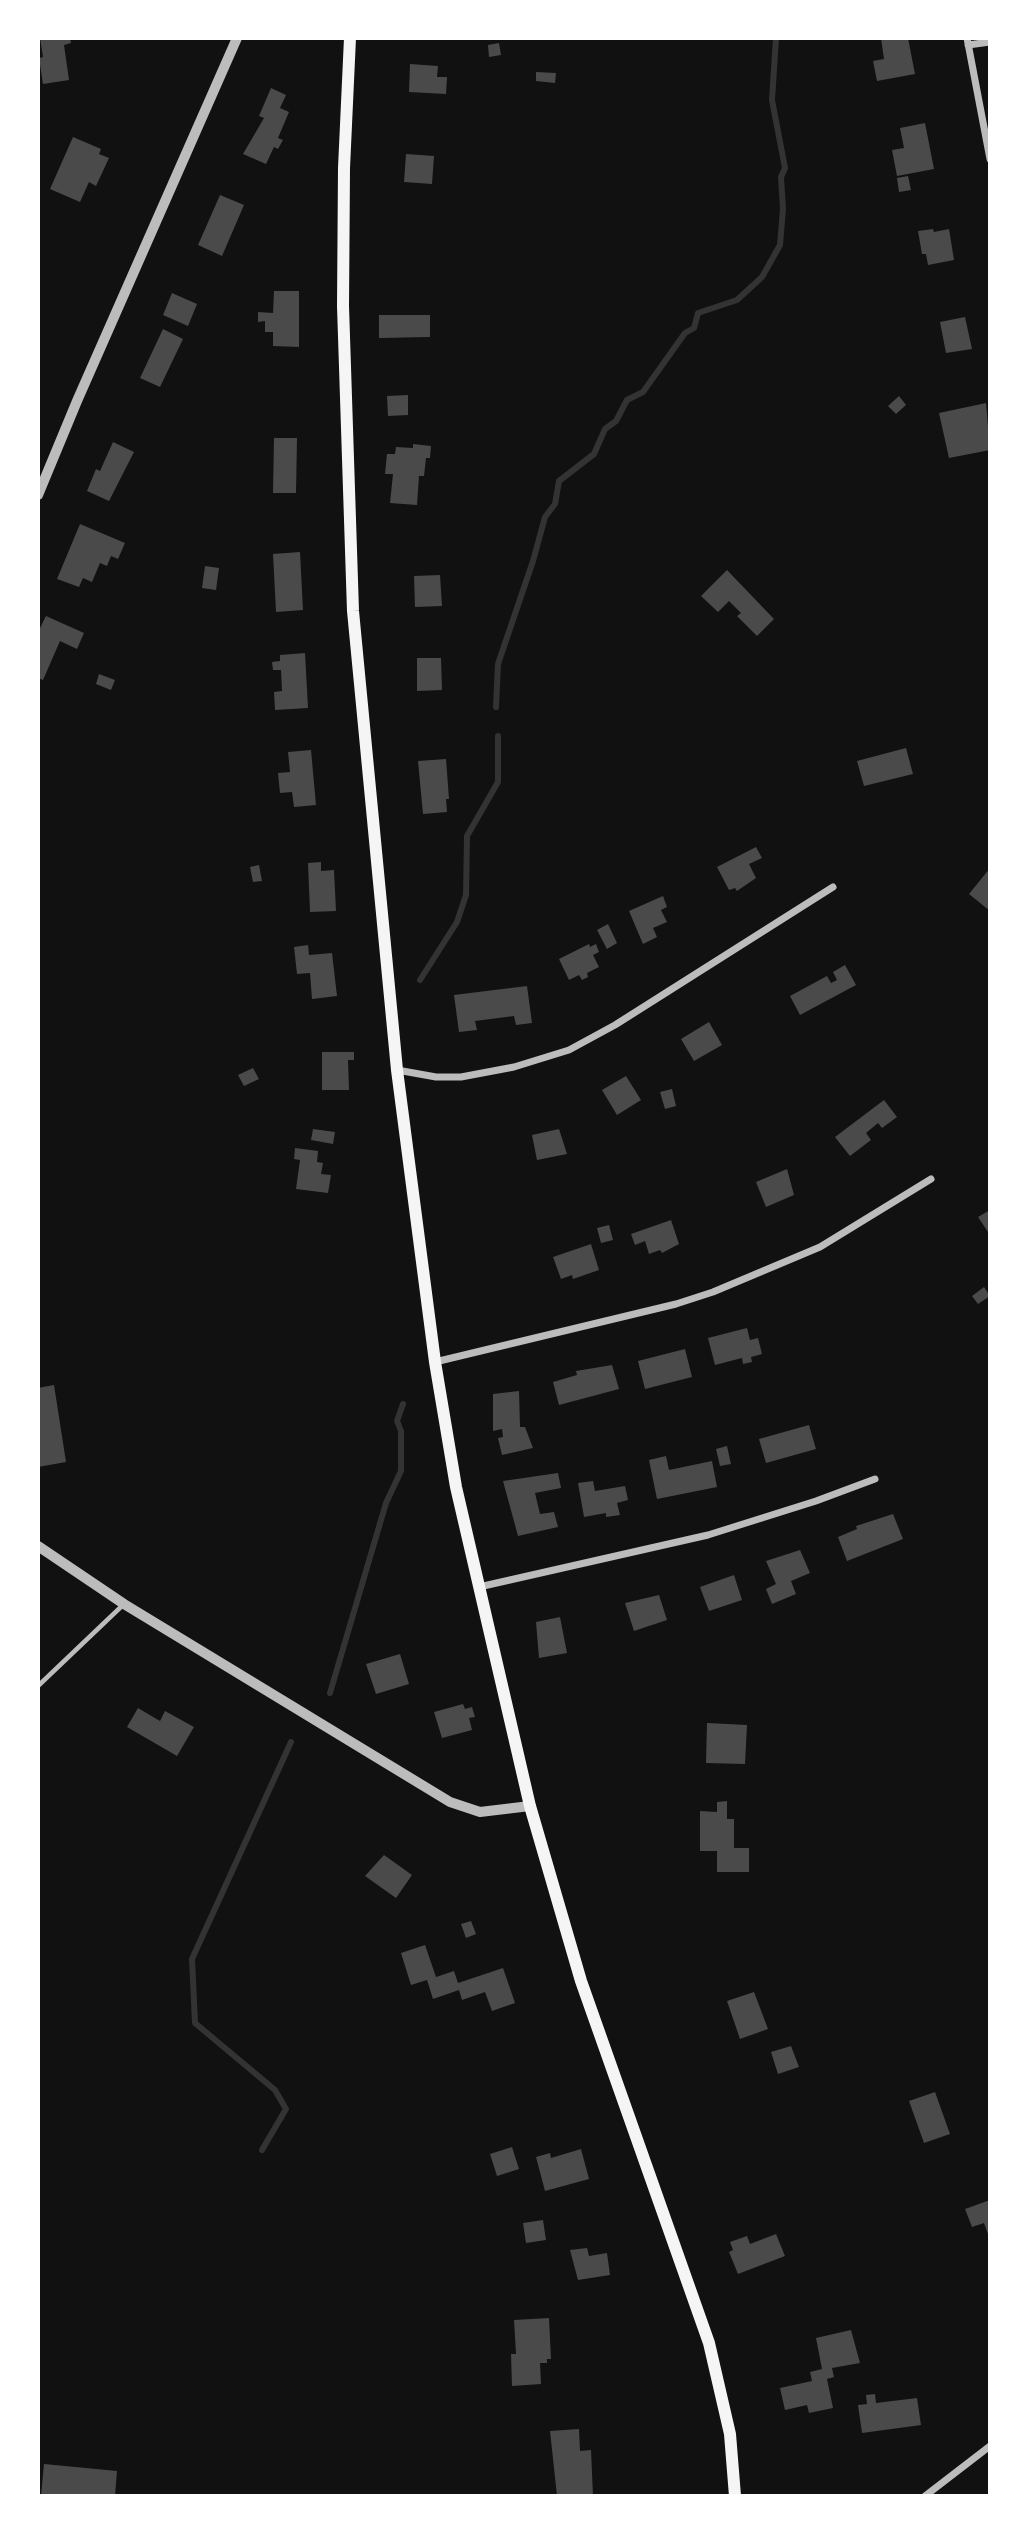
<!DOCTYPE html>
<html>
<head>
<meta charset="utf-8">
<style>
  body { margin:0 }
  #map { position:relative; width:1028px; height:2534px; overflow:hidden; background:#111; font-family:"Asap Condensed",sans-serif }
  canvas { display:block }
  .frame { position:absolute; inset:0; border:40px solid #fff; pointer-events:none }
</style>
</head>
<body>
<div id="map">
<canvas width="1028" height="2534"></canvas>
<div class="frame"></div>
</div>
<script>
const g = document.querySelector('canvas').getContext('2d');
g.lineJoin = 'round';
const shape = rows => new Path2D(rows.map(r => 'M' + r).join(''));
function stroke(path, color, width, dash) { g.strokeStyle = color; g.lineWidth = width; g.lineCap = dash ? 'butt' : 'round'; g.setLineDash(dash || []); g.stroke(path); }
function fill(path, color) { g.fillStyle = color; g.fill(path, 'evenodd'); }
const stream = shape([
  [496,707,498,664,533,561,545,517,555,504,559,481,594,454,605,429,616,421,627,400,643,392,685,333,694,328,698,313,737,300,762,277,780,245,783,209,781,177,785,168,772,100,776,38],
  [420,980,457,922,466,895,467,836,498,782,498,736],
  [330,1693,386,1503,401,1471,401,1431,397,1421,403,1404],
  [262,2150,286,2109,275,2090,195,2023,192,1959,291,1742]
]);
const building = shape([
  [40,38,70,38,71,43,64,45,69,80,43,84,39,58,43,57],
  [881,38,908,38,915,74,877,81,873,61,884,59],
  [499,43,501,55,489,57,488,45],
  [410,64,438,66,437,77,447,77,446,94,409,92],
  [536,72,556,73,555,83,536,81],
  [271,88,286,95,280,108,289,112,278,138,283,140,278,149,274,147,266,164,243,154,264,118,259,116],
  [925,123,934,169,897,176,892,150,904,148,900,128],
  [73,137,101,149,99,154,109,158,96,186,89,182,80,202,50,189],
  [406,154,434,156,432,184,404,182],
  [908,176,911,190,899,192,897,178],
  [220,195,244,205,222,256,198,245],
  [933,229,934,232,949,229,954,260,928,265,926,254,922,254,918,231],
  [274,291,299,291,299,347,273,346,273,332,265,332,265,321,258,322,258,312,273,313],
  [172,293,197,304,188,326,163,315],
  [379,315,430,315,430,337,379,338],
  [965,317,972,349,946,353,940,322],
  [163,329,183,339,160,387,140,378],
  [408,395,408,415,388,416,387,396],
  [899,396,906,405,896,414,888,406],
  [986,403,990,450,949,458,939,413],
  [274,438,297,438,296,493,273,493],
  [113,442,134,452,109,501,87,491,96,469,100,471],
  [413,444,431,446,430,458,426,458,424,476,419,476,417,505,390,503,393,474,385,474,387,454,395,454,396,447,413,448],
  [80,524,125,543,118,559,111,556,107,566,100,563,92,582,83,578,79,587,57,579],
  [300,552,303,610,276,612,273,554],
  [205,566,219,568,216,590,202,588],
  [727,570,774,619,757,636,737,616,741,613,729,601,718,612,701,596],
  [440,575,442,606,415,607,414,576],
  [46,616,84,633,77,649,60,641,43,680,38,678,38,632],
  [305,653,308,708,275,710,274,692,282,691,281,670,273,670,272,662,280,661,280,655],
  [417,658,441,658,442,690,417,691],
  [99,674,115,680,111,690,96,684],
  [906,748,913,774,864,786,857,761],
  [311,750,316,805,294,807,292,792,280,793,278,773,290,772,288,752],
  [446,759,449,799,446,799,447,812,423,814,418,761],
  [756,847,762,858,749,864,756,878,737,891,735,888,729,890,717,867],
  [321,862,321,871,334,870,336,911,310,912,308,863],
  [259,865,262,881,253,882,250,867],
  [990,868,990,911,969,894],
  [663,896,667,907,661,910,667,922,653,928,657,937,643,944,629,911],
  [608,924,617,943,607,949,597,930],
  [589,944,590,947,596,944,599,952,593,955,599,967,587,973,588,977,582,980,579,975,569,980,559,959],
  [308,945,309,955,332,953,337,996,312,999,310,973,297,974,294,947],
  [845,965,856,985,800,1015,790,996,827,976,831,983,837,980,833,972],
  [527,986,532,1023,516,1025,514,1016,475,1021,477,1030,459,1032,454,995],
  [709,1022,722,1045,694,1061,681,1039],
  [322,1052,354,1052,354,1060,348,1060,349,1090,322,1090],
  [253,1068,259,1079,244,1086,238,1075],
  [626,1076,641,1100,617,1115,602,1090],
  [672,1089,676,1106,665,1109,660,1092],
  [884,1100,897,1117,882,1128,878,1123,866,1133,871,1140,850,1156,835,1137],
  [313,1129,335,1132,333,1144,311,1140],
  [559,1129,567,1154,537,1160,532,1135],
  [295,1148,318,1151,317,1162,323,1163,321,1174,331,1175,328,1193,296,1189,300,1160,294,1159],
  [787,1169,794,1195,766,1207,756,1182],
  [990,1210,990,1235,978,1217],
  [671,1220,679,1244,662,1253,660,1250,649,1254,645,1241,635,1245,631,1234],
  [609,1225,613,1240,601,1243,597,1228],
  [591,1244,599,1270,573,1279,572,1275,561,1279,553,1257],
  [984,1287,990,1296,978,1304,972,1296],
  [747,1328,750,1340,758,1338,762,1354,751,1357,752,1362,743,1364,742,1358,715,1365,708,1338],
  [685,1349,692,1377,645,1389,638,1361],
  [612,1365,619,1389,559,1405,553,1382,577,1375,576,1371],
  [54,1385,66,1462,38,1467,38,1388],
  [519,1391,520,1427,525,1427,533,1448,502,1455,498,1438,503,1437,502,1429,493,1431,493,1394],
  [809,1425,816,1449,766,1463,759,1439],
  [727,1446,731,1464,720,1466,716,1449],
  [666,1456,669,1470,712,1461,717,1487,657,1499,649,1460],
  [558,1473,561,1488,535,1493,540,1514,554,1512,558,1527,518,1536,503,1481],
  [593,1481,595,1491,625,1486,628,1500,617,1503,620,1515,606,1517,606,1513,584,1517,578,1483],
  [893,1514,903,1539,847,1561,838,1537,857,1529,856,1526],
  [800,1550,810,1573,791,1581,796,1594,772,1604,766,1589,776,1584,766,1561],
  [734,1575,742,1600,709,1611,700,1587],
  [659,1595,667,1620,634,1631,625,1603],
  [560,1617,567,1653,539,1658,536,1622],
  [400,1654,409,1684,376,1694,366,1664],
  [463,1704,465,1709,472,1707,475,1717,469,1718,472,1730,442,1738,434,1712],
  [138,1708,160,1721,165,1711,194,1727,177,1756,127,1727],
  [707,1723,747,1725,745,1764,706,1763],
  [727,1801,727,1819,734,1819,734,1848,749,1848,749,1872,717,1872,717,1851,700,1851,700,1811,717,1812,717,1802],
  [384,1855,412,1875,396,1898,365,1876],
  [471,1921,476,1934,466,1938,461,1924],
  [425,1945,436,1977,454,1971,458,1983,503,1968,515,2003,492,2011,485,1992,462,2000,459,1990,433,1999,427,1980,411,1985,401,1953],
  [754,1992,768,2029,740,2039,727,2001],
  [791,2046,799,2067,778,2074,771,2052],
  [935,2092,950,2134,924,2143,909,2101],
  [512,2147,519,2169,497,2176,490,2154],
  [581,2149,589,2179,545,2191,536,2157,550,2153,551,2158],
  [990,2200,990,2237,989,2237,984,2223,972,2227,965,2209],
  [543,2220,546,2240,526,2243,523,2223],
  [776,2234,785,2256,738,2274,729,2252,733,2250,730,2242,747,2236,750,2244],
  [587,2248,589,2256,607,2253,610,2275,578,2280,570,2250],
  [549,2318,551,2359,547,2359,547,2363,540,2363,541,2384,512,2386,511,2354,516,2354,514,2320],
  [851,2330,860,2363,832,2368,834,2377,827,2379,833,2408,809,2413,807,2405,785,2410,780,2388,812,2381,810,2372,822,2369,816,2338],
  [875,2394,876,2403,917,2398,921,2425,862,2433,858,2405,867,2404,866,2395],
  [579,2429,580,2451,591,2450,593,2496,557,2496,550,2431],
  [44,2464,117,2471,115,2496,41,2496]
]);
const service = shape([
  [38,1686,124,1604]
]);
const minor = shape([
  [967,38,990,159],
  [968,45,990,42],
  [397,1070,436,1077,461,1077,514,1067,569,1050,615,1025,833,887],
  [435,1362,676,1304,713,1292,820,1247,931,1179],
  [479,1587,708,1535,816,1501,875,1479],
  [925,2496,990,2446]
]);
const tertiary = shape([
  [38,495,77,401,237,38],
  [38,1546,124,1604,450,1802,480,1812,530,1806]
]);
const secondary = shape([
  [350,38,344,168,343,306,353,611,397,1070,435,1362,456,1487,530,1806,581,1981,709,2343,730,2434,735,2496]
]);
stroke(stream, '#333', 6);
fill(building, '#4a4a4a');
stroke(service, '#bcbcbc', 4.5);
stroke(minor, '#bcbcbc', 7);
stroke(tertiary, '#bcbcbc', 10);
stroke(secondary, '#f5f5f5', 12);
</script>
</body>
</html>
